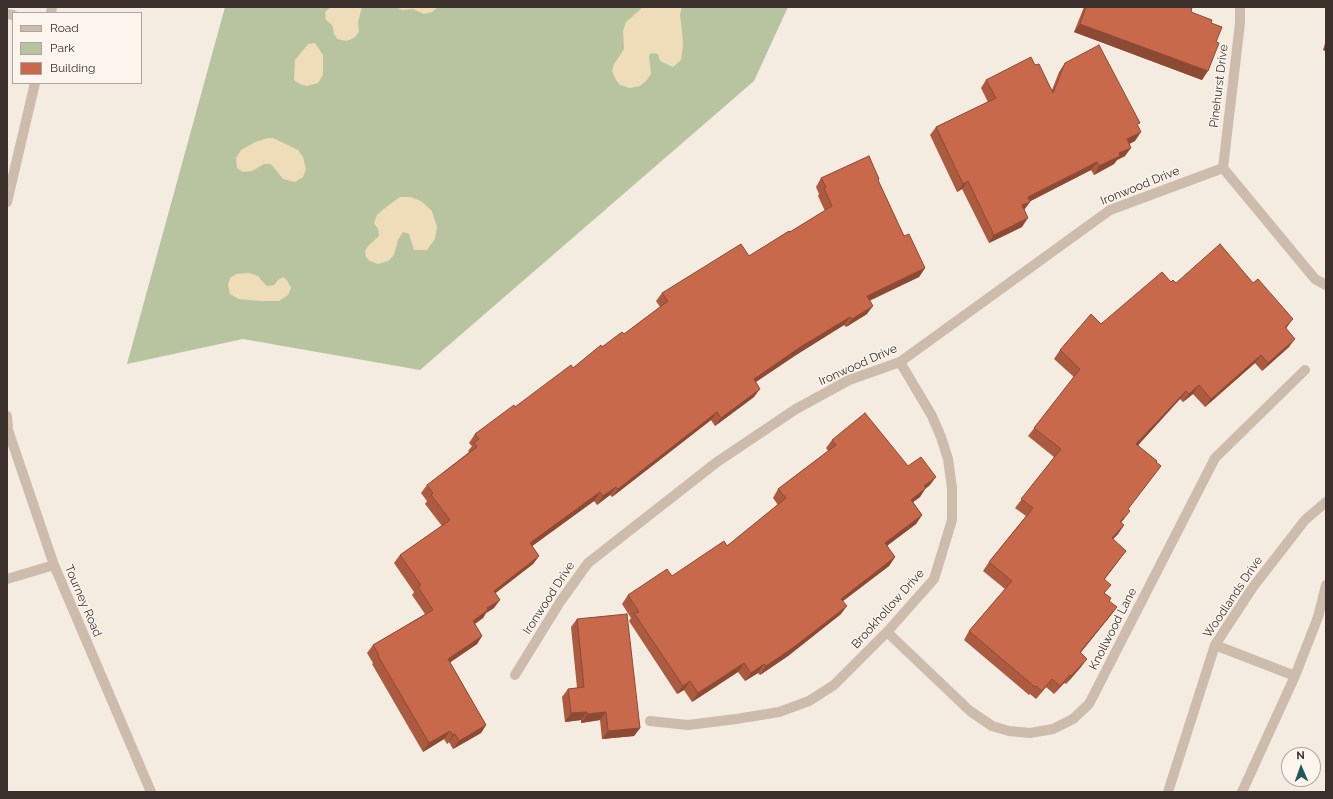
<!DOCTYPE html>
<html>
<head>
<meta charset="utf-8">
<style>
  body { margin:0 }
  #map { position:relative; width:1333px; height:799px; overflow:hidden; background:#f4ebe1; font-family:Raleway,sans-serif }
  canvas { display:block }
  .frame { position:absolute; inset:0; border:8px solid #3b302b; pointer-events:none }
  .legend { position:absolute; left:12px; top:12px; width:130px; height:72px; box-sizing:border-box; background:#fbf5ee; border:1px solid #aea6a0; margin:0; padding:5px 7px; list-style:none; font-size:12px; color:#3b302b }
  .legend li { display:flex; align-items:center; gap:8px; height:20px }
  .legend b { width:20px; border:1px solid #aea6a0 }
  .north { position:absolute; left:1281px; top:747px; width:40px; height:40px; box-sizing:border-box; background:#fbf5ee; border:1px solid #aea6a0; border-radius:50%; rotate:358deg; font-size:11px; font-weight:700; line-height:16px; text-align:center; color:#3b302b }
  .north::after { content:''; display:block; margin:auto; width:14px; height:18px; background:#1f5a5e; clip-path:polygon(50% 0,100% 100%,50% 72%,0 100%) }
</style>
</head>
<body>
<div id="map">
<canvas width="1333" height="799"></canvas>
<div class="frame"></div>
<ul class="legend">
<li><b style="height:5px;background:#cdbbac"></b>Road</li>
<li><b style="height:11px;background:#b8c4a0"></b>Park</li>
<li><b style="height:11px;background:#c8694b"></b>Building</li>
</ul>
<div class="north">N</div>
</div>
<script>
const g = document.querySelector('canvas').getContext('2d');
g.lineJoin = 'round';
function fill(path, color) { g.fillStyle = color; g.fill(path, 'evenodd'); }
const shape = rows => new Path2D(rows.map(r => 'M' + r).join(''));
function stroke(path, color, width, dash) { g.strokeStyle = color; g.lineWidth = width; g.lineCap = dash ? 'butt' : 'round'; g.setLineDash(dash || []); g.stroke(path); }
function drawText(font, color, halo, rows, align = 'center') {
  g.font = font + ' Raleway,sans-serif'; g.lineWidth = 3; g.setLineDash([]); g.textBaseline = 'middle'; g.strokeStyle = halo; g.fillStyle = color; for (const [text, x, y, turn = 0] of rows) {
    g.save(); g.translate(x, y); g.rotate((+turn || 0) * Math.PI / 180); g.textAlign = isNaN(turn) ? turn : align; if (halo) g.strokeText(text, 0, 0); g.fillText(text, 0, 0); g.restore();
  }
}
const green = shape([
  [225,7,788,7,754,81,420,370,243,339,127,364]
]);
const sand = shape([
  [331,7,362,7,358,22,359,32,354,38,346,41,337,39,334,34,332,25,326,20,325,12],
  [396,7,438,7,432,12,424,14,413,9,402,10],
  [643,7,682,7,680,15,682,30,683,47,681,60,673,67,660,61,658,54,651,53,649,56,651,74,647,80,640,86,630,88,620,85,616,80,612,71,614,64,624,49,623,31,626,22],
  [315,43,323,55,323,75,318,83,307,86,300,84,294,80,295,60,308,44],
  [268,138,273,138,298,150,303,157,306,169,303,177,295,182,283,179,271,164,264,164,252,171,243,172,237,168,236,158,241,150,255,142],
  [400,197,410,197,421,201,432,211,437,227,435,239,427,250,414,250,409,234,403,232,398,240,394,255,388,261,378,264,370,261,366,257,365,251,368,246,379,236,378,229,374,223,377,215,386,207],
  [249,273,258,276,262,281,267,286,274,285,278,280,283,277,287,280,291,288,288,295,279,301,261,301,239,299,230,294,228,285,230,278,236,274]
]);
const minor = shape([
  [51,13,52,7],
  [7,14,13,15],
  [1223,168,1240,23,1240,7],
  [1223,168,1315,279,1326,285],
  [7,202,35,83],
  [7,416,8,430,54,565,151,792],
  [7,579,54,565],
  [887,632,970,711,992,726,1009,731,1030,733,1053,729,1073,719,1089,704,1215,458,1305,370],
  [1215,645,1295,676],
  [515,675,560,602,588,563,717,462,796,409,849,380,900,362,1110,210,1223,168],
  [650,721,688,725,736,719,779,712,809,701,834,685,887,632,934,579,952,520,952,488,948,459,941,437,932,416,900,362],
  [1168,792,1215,645,1253,587,1305,520,1326,502],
  [1242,792,1295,676,1318,617,1326,585]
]);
const wall = shape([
  [1084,7,1192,7,1191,12,1211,23,1202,80,1074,32],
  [1326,40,1326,51,1323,50],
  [1065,63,1138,126,1135,141,1129,144,1125,156,1117,160,1114,164,1094,175,1091,170,1030,201,1024,210,1022,227,989,243,962,189,957,192,930,135,936,127,988,102,981,88,986,80,1035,65,1052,90,1059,72],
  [821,178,879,179,878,181,904,236,925,268,919,277,869,300,867,314,846,327,844,325,796,355,756,382,754,397,715,426,711,420,612,497,610,495,597,505,594,501,532,546,539,556,533,564,495,593,494,608,486,613,483,618,475,624,482,636,477,644,450,662,486,725,481,733,453,749,449,742,447,744,444,739,423,752,372,664,373,663,367,653,373,645,425,614,412,595,414,592,394,563,400,555,442,526,425,504,427,501,421,493,427,485,469,452,468,451,472,446,469,443,475,434,573,368,602,347,624,334,660,307,656,301,662,293,749,256,825,211,818,196,819,194,816,187],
  [1171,282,1176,283,1287,327,1286,328,1289,347,1262,371,1255,363,1205,407,1193,394,1183,402,1180,399,1138,445,1156,462,1161,466,1128,509,1124,519,1121,522,1124,525,1118,534,1113,539,1120,559,1105,579,1105,594,1110,601,1111,615,1080,653,1081,667,1066,684,1064,683,1054,694,1046,687,1036,699,1030,694,1029,695,964,640,969,631,1005,589,983,571,989,562,1026,516,1015,508,1054,457,1028,436,1074,377,1054,359,1060,350,1101,324],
  [832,440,908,466,930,485,925,489,920,497,913,502,922,515,916,524,886,546,895,557,889,566,843,601,841,614,788,656,760,675,758,673,745,681,738,672,692,702,684,690,677,694,629,621,631,618,622,604,628,595,672,576,727,546,778,505,773,498,778,489,828,451,826,448],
  [577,619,640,728,634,736,602,739,600,720,581,723,581,720,565,722,562,697,568,689,577,688,571,627]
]);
const shadedWall = shape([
  [1080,24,1208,71,1202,80,1074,32],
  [1326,46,1326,51,1323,50],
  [1141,132,1135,141,1121,148,1127,139],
  [1131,148,1125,156,1117,160,1114,164,1094,175,1099,166,1119,153],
  [1097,162,1091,170,1023,205,1030,202,1024,210,1016,214,1028,197],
  [968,181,962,189,957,192,963,184],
  [1028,218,1022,227,989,243,994,235],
  [925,268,919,277,861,305,867,296],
  [873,306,867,314,846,327,852,319],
  [850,317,844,325,796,355,748,387,754,379,802,346],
  [1293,319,1287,327,1279,335,1285,327],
  [1295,339,1289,347,1262,371,1268,363],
  [1261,355,1255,363,1205,407,1211,399],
  [1199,385,1193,394,1183,402,1189,394],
  [760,389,754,397,715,426,721,418],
  [1186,391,1180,399,1131,453,1136,444],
  [717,412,711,420,612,497,618,489],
  [936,477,930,485,925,489,920,497,905,508,911,500,924,486],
  [616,487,610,495,597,505,603,496],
  [600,492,594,501,524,552,530,543],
  [1130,511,1124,519,1114,530,1120,522],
  [922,515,916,524,879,552,885,543],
  [1124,525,1118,534,1106,546,1112,538],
  [539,556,533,564,488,599,494,591],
  [895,557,889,566,835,607,841,599],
  [500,600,494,608,486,613,483,618,467,629,473,621,487,608],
  [847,606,841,614,788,656,760,675,766,666],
  [1117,607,1111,615,1074,661,1080,652],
  [482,636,477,644,442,668,448,659],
  [1087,659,1081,667,1066,684,1071,676],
  [744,663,738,672,692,702,698,693],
  [764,664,758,673,745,681,751,673],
  [1070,675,1064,683,1054,694,1060,686],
  [1052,679,1046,687,1036,699,1042,691],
  [690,681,684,690,677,694,683,686],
  [587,712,581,720,565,722,571,713],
  [606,712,600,720,581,723,587,714],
  [486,725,481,733,453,749,459,741],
  [640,728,634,736,602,739,608,731],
  [450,731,444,739,423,752,429,743],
  [455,734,449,742,447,744,453,735]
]);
const building = shape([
  [1086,7,1192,7,1191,12,1212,20,1211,23,1222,27,1216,42,1219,43,1208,71,1080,24,1086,7],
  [1099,45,1140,123,1137,124,1141,132,1127,139,1131,148,1119,153,1120,156,1099,166,1097,162,1028,197,1030,202,1022,205,1028,218,994,235,968,181,963,184,936,127,996,98,986,80,1031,57,1035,65,1039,64,1053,93,1065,63,1099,45],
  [869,156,879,179,878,180,904,236,909,234,925,268,867,296,873,306,852,319,850,317,802,346,754,379,760,389,721,418,717,412,618,489,616,487,603,496,600,492,530,543,539,556,494,591,500,600,487,608,488,610,473,621,482,636,448,659,486,725,459,741,455,734,453,735,450,731,429,743,378,656,379,655,373,645,433,610,418,587,421,585,400,555,450,520,431,495,433,493,427,485,477,447,474,443,479,439,475,434,514,405,515,407,571,365,573,368,601,345,602,347,622,332,624,334,668,301,662,293,741,244,749,256,789,231,790,232,832,206,824,188,826,187,821,178,869,156],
  [1220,244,1253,283,1258,279,1293,319,1285,327,1295,339,1268,363,1261,355,1211,399,1199,385,1189,394,1186,391,1136,444,1157,461,1156,462,1161,466,1128,509,1130,511,1120,522,1124,525,1112,538,1126,551,1104,579,1111,585,1104,593,1111,598,1109,601,1117,607,1080,652,1087,659,1071,676,1070,675,1060,686,1052,679,1042,691,1036,686,1035,687,969,631,1012,581,989,562,1033,508,1021,499,1061,449,1034,428,1080,369,1060,350,1091,314,1101,324,1162,272,1171,282,1173,280,1176,283,1220,244],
  [865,413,908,466,921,457,936,477,924,486,926,488,911,500,922,515,885,543,895,557,841,599,847,606,794,647,766,666,764,664,751,673,744,663,698,693,690,681,683,686,634,613,639,612,628,595,667,569,672,576,724,541,727,546,786,498,778,489,836,445,832,440,865,413],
  [627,614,640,728,608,731,606,712,587,714,587,712,571,713,568,689,584,687,577,619,627,614]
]);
const streetNames = [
  ["Pinehurst Drive",1219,86,-83],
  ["Ironwood Drive",1140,186,-22],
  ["Ironwood Drive",858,365,-24],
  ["Woodlands Drive",1233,597,-56],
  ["Ironwood Drive",549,598,-57],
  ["Tourney Road",83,601,67],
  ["Brookhollow Drive",888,609,-48],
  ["Knollwood Lane",1113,629,-63]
];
fill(green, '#b8c4a0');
fill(sand, '#efdcb8');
stroke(minor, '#cdbbac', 10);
fill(wall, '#ac5a40');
fill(shadedWall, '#8c4a34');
fill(building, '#c8694b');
stroke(building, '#8c4a34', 1);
drawText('12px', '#3b302b', '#fbf5ee', streetNames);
</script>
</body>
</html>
